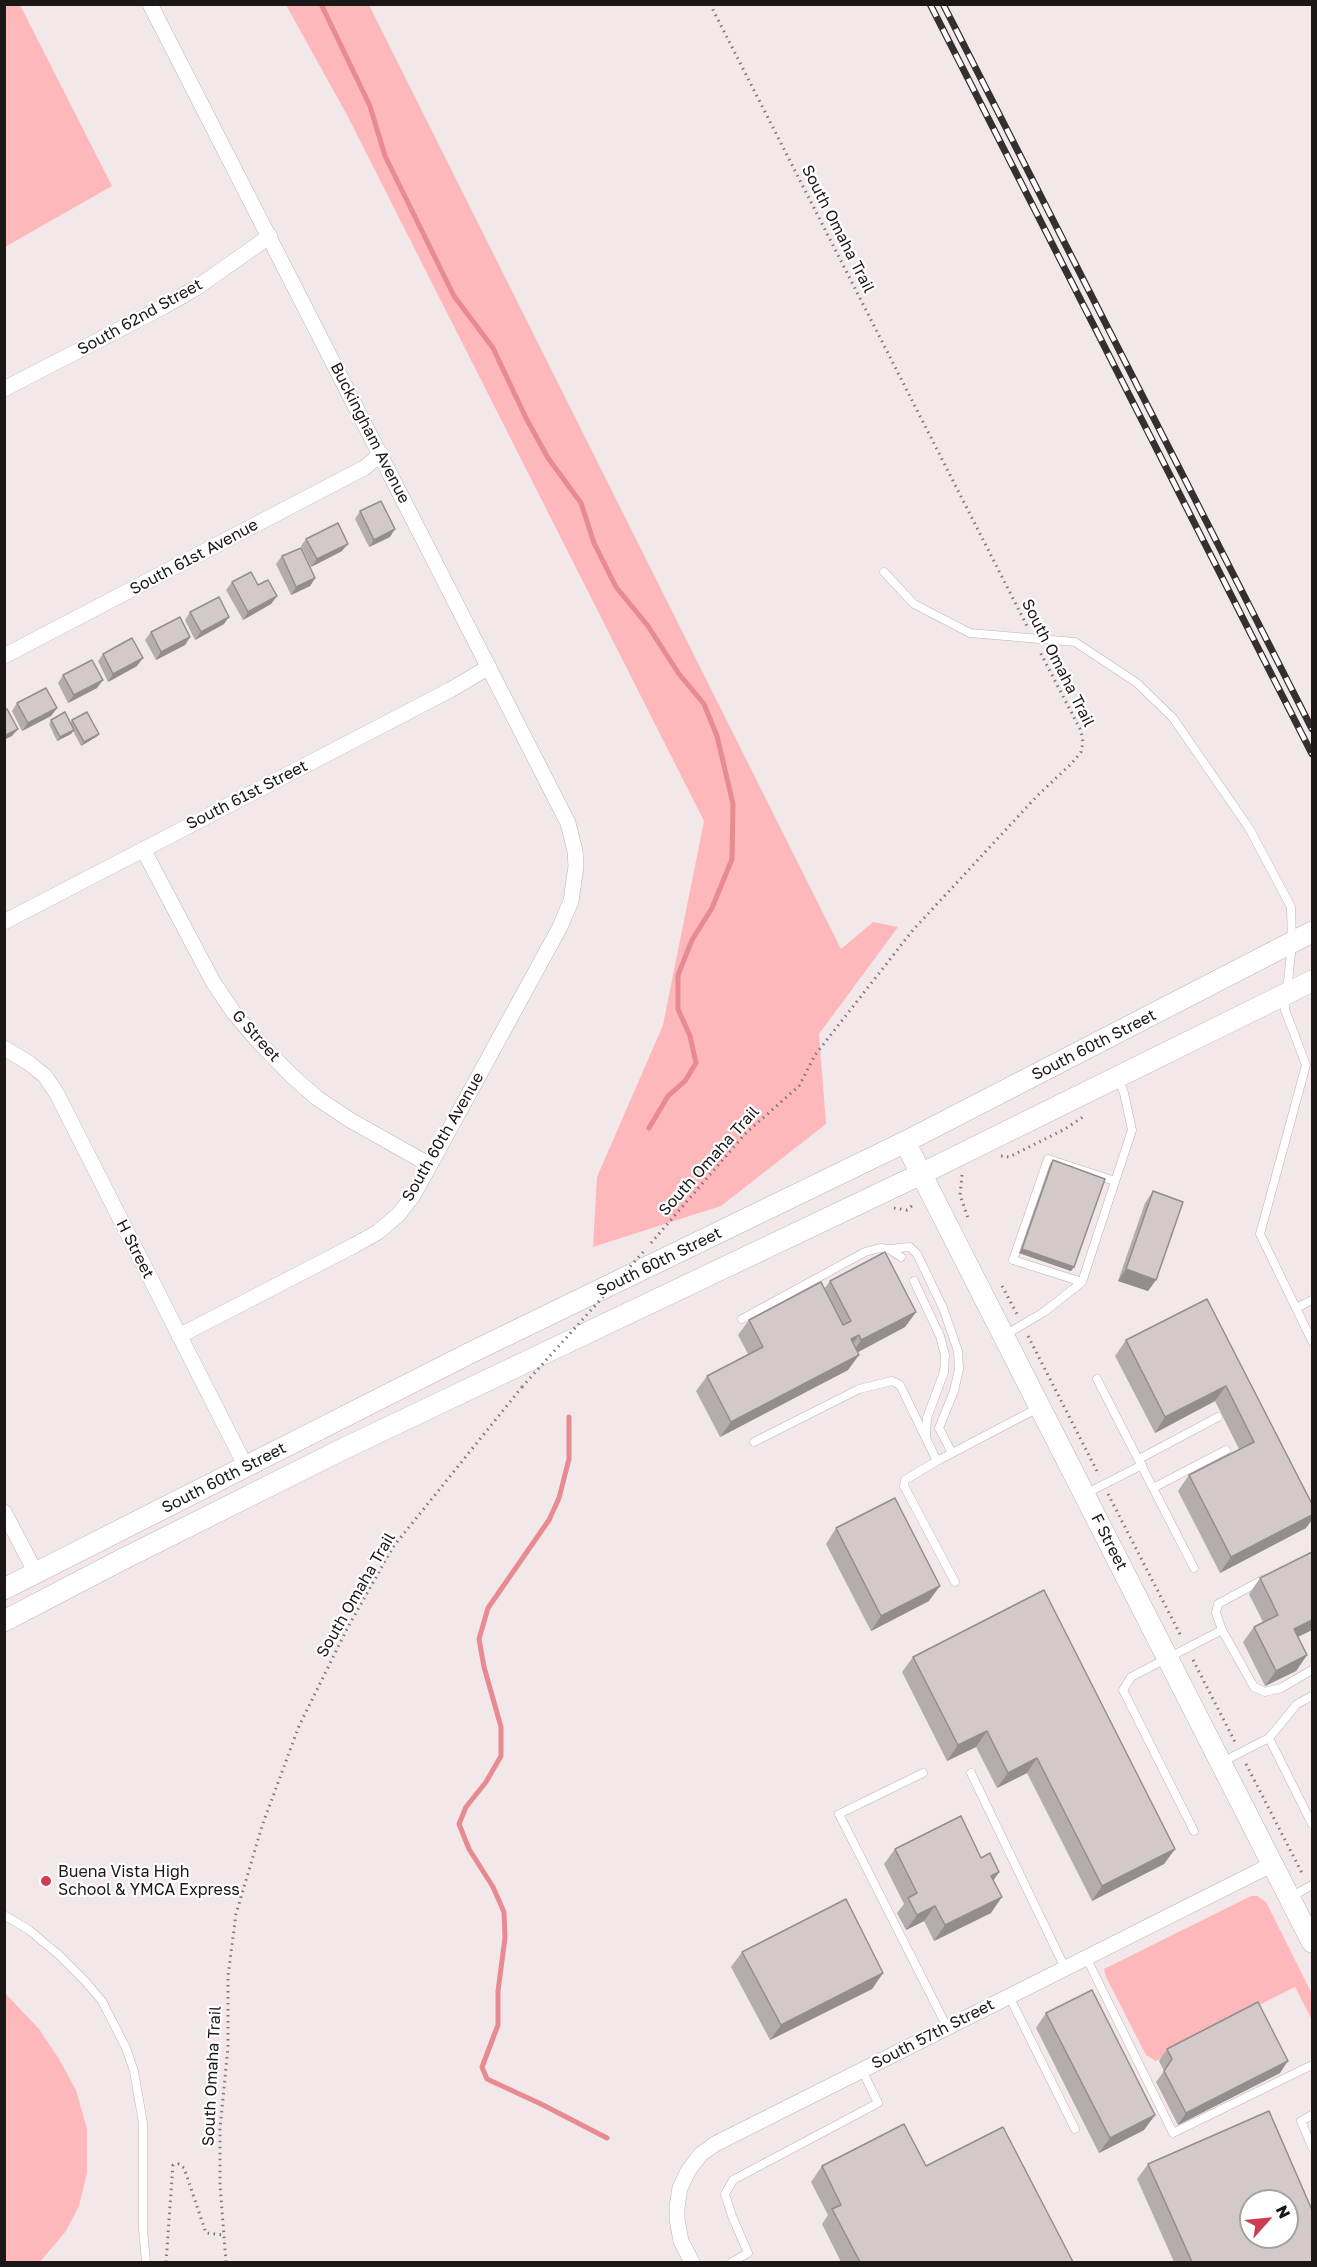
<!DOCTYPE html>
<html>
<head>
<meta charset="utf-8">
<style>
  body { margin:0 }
  #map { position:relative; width:1317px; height:2267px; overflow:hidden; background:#f3e8e9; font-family:"Golos Text",sans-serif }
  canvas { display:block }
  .frame { position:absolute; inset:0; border:6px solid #1b1717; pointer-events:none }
  .north { position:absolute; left:1239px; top:2189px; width:60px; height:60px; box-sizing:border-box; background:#fff; border:2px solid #a4a2a2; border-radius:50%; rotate:63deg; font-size:16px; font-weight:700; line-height:24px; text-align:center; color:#1b1717 }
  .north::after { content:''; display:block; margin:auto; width:21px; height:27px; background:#cc3c53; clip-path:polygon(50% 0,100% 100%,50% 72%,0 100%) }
</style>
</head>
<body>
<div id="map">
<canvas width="1317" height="2267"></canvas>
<div class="frame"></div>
<div class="north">N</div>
</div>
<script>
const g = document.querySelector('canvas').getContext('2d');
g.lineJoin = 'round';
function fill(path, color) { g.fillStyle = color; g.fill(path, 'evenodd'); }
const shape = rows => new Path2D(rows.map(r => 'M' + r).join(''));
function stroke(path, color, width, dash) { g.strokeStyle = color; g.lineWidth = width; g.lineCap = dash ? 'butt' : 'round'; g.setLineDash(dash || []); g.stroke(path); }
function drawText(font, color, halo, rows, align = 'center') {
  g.font = font + ' "Golos Text",sans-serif'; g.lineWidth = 4.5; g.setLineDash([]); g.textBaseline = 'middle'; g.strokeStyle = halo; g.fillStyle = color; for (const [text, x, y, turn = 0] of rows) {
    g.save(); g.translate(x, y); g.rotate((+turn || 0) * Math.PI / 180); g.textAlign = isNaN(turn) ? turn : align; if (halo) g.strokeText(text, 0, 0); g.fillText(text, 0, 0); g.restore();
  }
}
const green = shape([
  [5,4,20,5,112,186,5,247],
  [286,5,369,5,841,949,873,922,898,927,819,1034,826,1124,721,1206,593,1247,597,1177,663,1025,704,821,347,115],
  [1251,1896,1257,1896,1266,1902,1312,1994,1312,2020,1295,1987,1249,2010,1250,2013,1156,2061,1146,2055,1106,1977,1104,1969],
  [4,1992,39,2029,59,2059,76,2090,87,2129,87,2173,79,2206,66,2231,40,2262,5,2262]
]);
const stream = shape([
  [321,4,370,106,385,156,454,296,493,348,526,418,548,458,581,503,594,543,616,587,648,626,679,674,704,704,717,736,733,804,732,859,712,908,692,940,678,975,678,1009,690,1036,696,1063,685,1081,668,1096,649,1128],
  [569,1417,569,1459,559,1498,549,1520,488,1608,479,1639,484,1667,501,1727,501,1756,486,1782,466,1807,459,1824,469,1849,493,1887,504,1912,505,1938,498,1991,498,2025,482,2067,487,2079,541,2104,607,2138]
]);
const path = shape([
  [710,4,1027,626],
  [1001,1156,1009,1157,1065,1129,1083,1117],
  [962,1175,960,1195,969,1221],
  [894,1208,907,1210,915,1203],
  [651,1243,745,1134,799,1086,815,1055,913,930,1037,796,1072,763,1081,752,1083,742,1081,731,1039,650],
  [1002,1286,1017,1314],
  [1028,1336,1099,1475],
  [1108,1494,1182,1638],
  [1193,1660,1235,1742],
  [1246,1764,1303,1875],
  [166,2262,173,2165,179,2164,184,2168,206,2233,224,2235],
  [226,2262,220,2185,220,2129,228,2047,228,1976,236,1914,262,1826,299,1726,348,1627,393,1547,522,1387]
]);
const service = shape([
  [884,572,914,604,970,633,1075,642,1137,683,1173,718,1249,828,1291,907,1292,943,1285,1010,1306,1065,1260,1234,1312,1341],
  [889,1249,910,1247,917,1254,943,1308,958,1351,959,1369,954,1391,939,1428,952,1453],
  [914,1281,940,1336,945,1355,944,1372,927,1418,926,1436],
  [1082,1282,1013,1260,1048,1159,1115,1181],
  [1296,1308,1312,1300],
  [742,1319,865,1252,880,1248,889,1249,901,1257],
  [1005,1335,1044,1312,1082,1282,1132,1130,1124,1093,1118,1078],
  [1097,1379,1194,1568],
  [754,1442,859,1389,892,1381,900,1385,937,1461],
  [1139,1459,1218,1417],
  [1153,1488,1226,1450],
  [1087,1493,1142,1465],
  [955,1582,904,1486,905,1480,937,1461,1038,1408],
  [1222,1630,1216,1613,1218,1604,1264,1579],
  [1269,1738,1297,1704,1312,1696],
  [1222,1762,1269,1738,1312,1824],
  [923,1773,839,1814,947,2027],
  [971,1773,1065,1968],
  [1194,1831,1123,1690,1131,1677,1222,1630,1254,1687,1265,1692,1281,1688,1312,1670],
  [1291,1897,1312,1885],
  [4,1915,29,1930,59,1955,85,1981,102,2001,126,2048,134,2071,143,2123,143,2229,146,2262],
  [1086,1957,1173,2133,1312,2065],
  [1009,1996,1075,2129],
  [1312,2115,1301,2121,1312,2147],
  [732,2262,748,2253,732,2216,725,2194,733,2180,878,2103,862,2070]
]);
const minor = shape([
  [150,4,568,823,575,851,576,866,571,901,560,927,430,1165,412,1197,399,1214,378,1232,355,1245,179,1336],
  [4,389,163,307,196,288,270,236],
  [4,656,364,468,381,454],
  [143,849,213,982,234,1013,257,1040,292,1076,317,1098,350,1120,430,1165],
  [4,922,450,690,489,667],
  [4,1048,29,1063,45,1076,57,1094,246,1467],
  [4,1512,36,1573],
  [692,2262,681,2241,677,2219,677,2207,680,2188,688,2171,701,2154,715,2144,1273,1864]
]);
const secondary = shape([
  [905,1142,1312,1942],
  [4,1589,472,1352,905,1142,1312,932],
  [4,1621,121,1560,343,1449,921,1174,1312,981]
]);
const rail = shape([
  [930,4,1312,754],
  [943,4,1312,729]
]);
const pathBridge = shape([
  [522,1387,645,1250]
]);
const wall = shape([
  [360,511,390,537,369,547,355,519],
  [306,539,342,551,311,567,301,546],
  [282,556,315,578,310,586,291,595,276,564],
  [232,582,258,585,277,596,271,604,243,620,226,590],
  [190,612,224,624,195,640,185,620],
  [151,632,190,637,185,645,156,660,145,640],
  [103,654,137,666,108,682,98,661],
  [63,675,97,688,68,703,58,683],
  [17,703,57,708,51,716,22,731,12,711],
  [51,720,70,723,72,720,99,734,96,737,81,746,73,731,71,734,57,741,49,724],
  [1053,1160,1074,1267,1071,1271,1019,1253,1050,1164],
  [1153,1191,1156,1280,1148,1291,1118,1281,1145,1203],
  [830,1281,916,1312,905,1327,857,1352,848,1370,720,1437,696,1391,707,1376,748,1354,738,1335,749,1320,824,1289],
  [1207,1299,1306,1528,1220,1573,1178,1491,1189,1475,1239,1449,1215,1401,1155,1433,1115,1356,1126,1340],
  [836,1528,929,1601,871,1631,826,1544],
  [1312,1552,1312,1630,1298,1637,1307,1655,1296,1671,1265,1686,1243,1642,1254,1627,1263,1622,1249,1594,1260,1578],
  [913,1657,1175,1849,1164,1864,1092,1901,1027,1773,997,1788,976,1747,947,1761,902,1672],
  [895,1849,981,1858,999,1872,993,1880,991,1913,934,1941,924,1921,906,1930,897,1913,904,1904,884,1864],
  [742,1952,883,1973,872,1989,770,2040,731,1967],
  [1046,2013,1155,2115,1144,2130,1099,2153,1036,2028],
  [1167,2049,1280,2073,1178,2125,1156,2082,1164,2071,1159,2061],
  [1148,2164,1312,2262,1174,2262,1137,2179],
  [822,2166,926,2166,1073,2262,841,2262,822,2224,828,2215,811,2182]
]);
const shadedWall = shape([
  [395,529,390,537,369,547,374,540],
  [348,544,342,551,311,567,317,559],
  [315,578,310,586,291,595,296,587],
  [277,596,271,604,243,620,248,612],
  [229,617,224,624,195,640,201,632],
  [190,637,185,645,156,660,161,652],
  [143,658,137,666,108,682,113,674],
  [103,680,97,688,68,703,74,695],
  [57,708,51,716,22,731,28,723],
  [18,729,12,736,4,740,4,736],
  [74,730,71,734,57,741,60,737],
  [99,734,96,737,81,746,84,742],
  [1022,1249,1074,1267,1071,1271,1019,1253],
  [1126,1269,1156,1280,1148,1291,1118,1281],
  [916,1312,905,1327,851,1356,861,1340],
  [859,1335,848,1350,851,1339],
  [859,1355,848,1370,720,1437,731,1422],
  [1226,1386,1215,1401,1155,1433,1165,1417],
  [1312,1515,1312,1520,1306,1528,1220,1573,1231,1557],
  [940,1586,929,1601,871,1631,881,1616],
  [1312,1620,1312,1630,1283,1644,1294,1629],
  [1307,1655,1296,1671,1265,1686,1276,1671],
  [987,1731,976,1747,947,1761,958,1745],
  [1037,1758,1027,1773,997,1788,1008,1773],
  [1175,1849,1164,1864,1092,1901,1102,1886],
  [999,1872,989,1887,991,1876],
  [1002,1897,991,1913,934,1941,945,1925],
  [935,1906,924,1921,906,1930,917,1915],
  [883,1973,872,1989,770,2040,781,2025],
  [1288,2061,1280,2073,1178,2125,1186,2113],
  [1155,2115,1144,2130,1099,2153,1110,2138]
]);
const building = shape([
  [381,501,395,529,374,540,360,511,381,501],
  [338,523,348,544,317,559,306,539,338,523],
  [301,548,315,578,296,587,282,556,301,548],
  [251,572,258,585,268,580,277,596,248,612,232,582,251,572],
  [219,597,229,617,201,632,190,612,219,597],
  [180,617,190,637,161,652,151,632,180,617],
  [132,638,143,658,113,674,103,654,132,638],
  [92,660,103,680,74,695,63,675,92,660],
  [46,688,57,708,28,723,17,703,46,688],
  [7,709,18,729,4,736,4,710,7,709],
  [65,712,74,730,60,737,51,720,65,712],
  [87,712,99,734,84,742,72,720,87,712],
  [1053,1160,1105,1179,1074,1267,1022,1249,1053,1160],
  [1153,1191,1183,1202,1156,1280,1126,1269,1153,1191],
  [885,1252,916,1312,861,1340,859,1335,851,1339,859,1355,731,1422,707,1376,763,1347,749,1320,821,1282,843,1325,851,1321,830,1281,885,1252],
  [1207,1299,1312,1504,1312,1515,1231,1557,1189,1475,1254,1442,1226,1386,1165,1417,1126,1340,1207,1299],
  [895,1498,940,1586,881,1616,836,1528,895,1498],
  [1312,1552,1312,1620,1294,1629,1307,1655,1276,1671,1254,1627,1278,1615,1260,1578,1312,1552],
  [1044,1590,1175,1849,1102,1886,1037,1758,1008,1773,987,1731,958,1745,913,1657,1044,1590],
  [961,1816,981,1858,990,1853,999,1872,991,1876,1002,1897,945,1925,935,1906,917,1915,908,1898,917,1893,895,1849,961,1816],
  [846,1899,883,1973,781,2025,742,1952,846,1899],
  [1092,1990,1155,2115,1110,2138,1046,2013,1092,1990],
  [1258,2002,1288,2061,1186,2113,1164,2071,1172,2059,1167,2049,1258,2002],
  [1269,2111,1312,2210,1312,2262,1192,2262,1148,2164,1269,2111],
  [1251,2201,1287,2201,1287,2237,1251,2237,1251,2201],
  [904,2124,926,2166,1003,2127,1073,2262,860,2262,832,2209,841,2205,822,2166,904,2124]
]);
const markers = [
  [46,1881,6,"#cc3c53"]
];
const streetNames = [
  ["South Omaha Trail",838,229,63],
  ["South 62nd Street",140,317,-29],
  ["Buckingham Avenue",370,433,63],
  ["South 61st Avenue",194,557,-28],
  ["South Omaha Trail",1058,663,63],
  ["South 61st Street",247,795,-27],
  ["G Street",256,1036,48],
  ["South 60th Street",1094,1045,-27],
  ["South 60th Avenue",443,1137,-60],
  ["South Omaha Trail",709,1161,-48],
  ["H Street",135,1249,63],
  ["South 60th Street",659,1262,-26],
  ["South 60th Street",224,1478,-27],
  ["F Street",1109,1542,63],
  ["South Omaha Trail",356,1595,-60],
  ["South 57th Street",933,2034,-27],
  ["South Omaha Trail",212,2076,-87]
];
const poiNames = [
  ["Buena Vista High",58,1872],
  ["School & YMCA Express",58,1890]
];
fill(green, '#feb8bb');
stroke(stream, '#e88a91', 5);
stroke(service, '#bdb3b3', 9);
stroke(minor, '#bdb3b3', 16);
stroke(secondary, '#bdb3b3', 22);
stroke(path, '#7e7778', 3, [1.5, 4.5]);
stroke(service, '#fff', 8);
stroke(minor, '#fff', 15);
stroke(secondary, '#fff', 21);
stroke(rail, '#353030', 7);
stroke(rail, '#fff', 4.5, [14]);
stroke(pathBridge, '#7e7778', 3, [1.5, 4.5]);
fill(wall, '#b5adad');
fill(shadedWall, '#948d8d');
fill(building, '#d3c9c9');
stroke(building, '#948d8d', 1.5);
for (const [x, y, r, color] of markers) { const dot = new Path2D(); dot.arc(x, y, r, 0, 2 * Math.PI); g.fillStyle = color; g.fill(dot); stroke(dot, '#fff', 2); }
drawText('16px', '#1b1717', '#fff', streetNames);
drawText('16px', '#1b1717', '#fff', poiNames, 'left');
</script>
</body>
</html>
